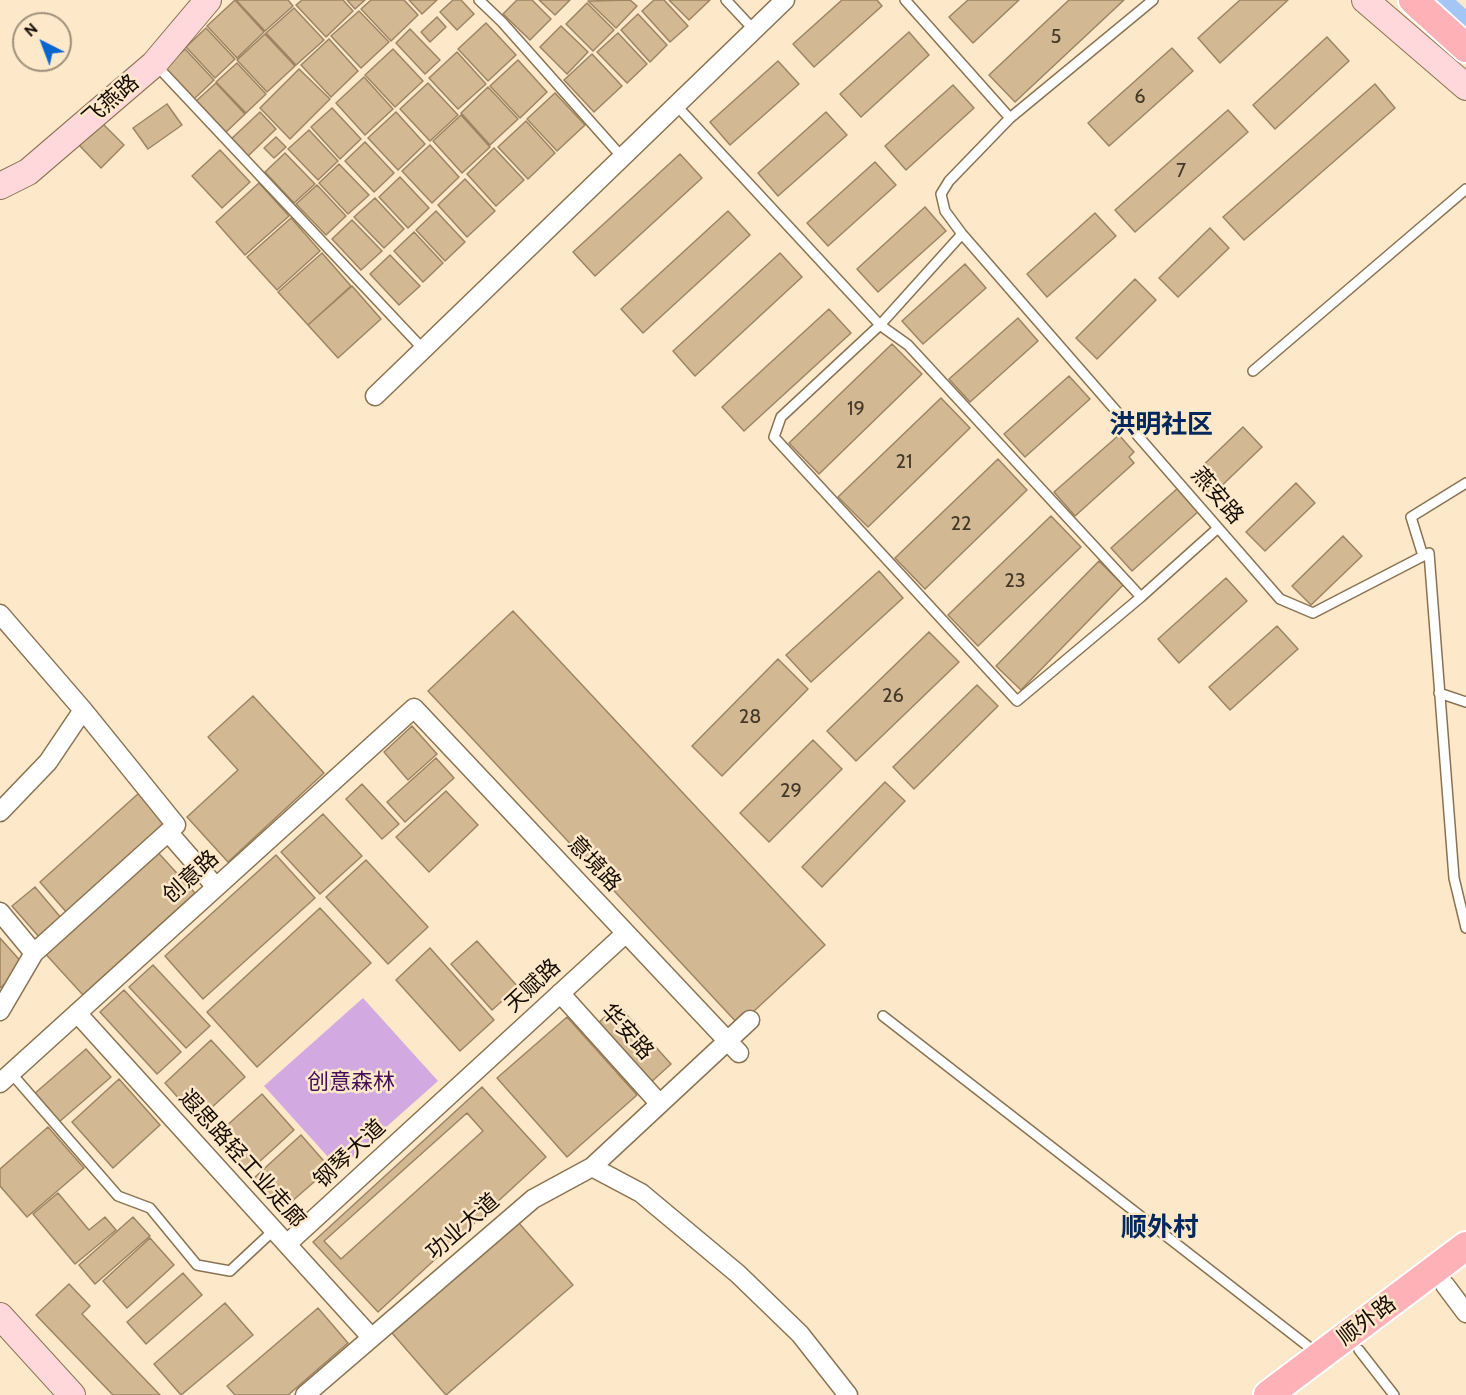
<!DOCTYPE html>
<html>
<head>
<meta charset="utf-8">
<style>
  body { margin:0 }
  #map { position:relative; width:1466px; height:1395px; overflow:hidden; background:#fde8ca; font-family:Cabin,sans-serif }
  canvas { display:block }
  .north { position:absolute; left:12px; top:12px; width:60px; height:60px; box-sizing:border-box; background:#fde8ca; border:2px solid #a1907a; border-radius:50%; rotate:318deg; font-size:16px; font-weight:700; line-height:24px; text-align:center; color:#160d02 }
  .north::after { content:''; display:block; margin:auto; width:21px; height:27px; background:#0a66cf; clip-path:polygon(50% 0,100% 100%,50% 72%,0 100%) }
</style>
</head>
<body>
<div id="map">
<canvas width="1466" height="1395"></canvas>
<div class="north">N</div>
</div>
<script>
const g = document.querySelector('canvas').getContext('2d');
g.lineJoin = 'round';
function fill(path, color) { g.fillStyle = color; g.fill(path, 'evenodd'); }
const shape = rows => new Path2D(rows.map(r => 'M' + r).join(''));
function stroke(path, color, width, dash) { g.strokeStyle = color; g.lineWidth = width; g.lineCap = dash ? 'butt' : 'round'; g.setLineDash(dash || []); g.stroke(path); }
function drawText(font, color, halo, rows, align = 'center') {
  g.font = font + ' Cabin,"Noto Sans SC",sans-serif'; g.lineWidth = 5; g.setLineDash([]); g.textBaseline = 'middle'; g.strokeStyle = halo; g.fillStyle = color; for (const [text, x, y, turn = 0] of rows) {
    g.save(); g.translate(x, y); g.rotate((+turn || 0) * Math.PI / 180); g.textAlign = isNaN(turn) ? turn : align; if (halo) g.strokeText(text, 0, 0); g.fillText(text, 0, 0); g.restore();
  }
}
const green = shape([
  [363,998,438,1081,339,1169,264,1086]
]);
const canal = shape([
  [1444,0,1466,20]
]);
const building = shape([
  [235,0,264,32,237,58,207,26,235,0],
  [236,0,288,0,293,6,265,31,236,0],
  [302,0,343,0,353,11,326,37,296,5,302,0],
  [347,0,365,0,355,9,347,0],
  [371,0,404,0,418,15,391,41,361,9,371,0],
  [409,0,437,0,422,14,409,0],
  [453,0,461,0,474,14,457,30,440,12,453,0],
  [517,0,532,0,551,19,530,40,503,14,517,0],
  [539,0,570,0,555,15,539,0],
  [630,0,637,6,616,28,588,1,630,0],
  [654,0,664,0,688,26,670,42,642,11,654,0],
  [669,0,710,0,689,20,669,0],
  [842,0,877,0,882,6,814,67,793,44,842,0],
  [968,0,1019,0,973,43,949,17,968,0],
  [1069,0,1124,0,1015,102,989,75,1069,0],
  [1240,0,1288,0,1220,63,1198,38,1240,0],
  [587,3,614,30,593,51,566,24,587,3],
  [294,8,324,40,296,65,266,33,294,8],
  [359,11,389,42,361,68,331,36,359,11],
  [638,14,667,45,650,62,621,30,638,14],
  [437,17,446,27,430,42,421,32,437,17],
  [486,23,516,55,488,81,458,49,486,23],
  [561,26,588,52,567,74,540,47,561,26],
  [206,28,235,59,215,78,186,47,206,28],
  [410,29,440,60,425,74,396,43,410,29],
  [909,32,929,55,861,117,840,94,909,32],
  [618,33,647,64,627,83,597,52,618,33],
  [265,34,295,66,267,92,237,60,265,34],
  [1327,37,1349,61,1275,129,1253,105,1327,37],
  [329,39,358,71,331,97,301,65,329,39],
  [1172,48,1193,71,1109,146,1088,123,1172,48],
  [185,49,214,80,194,99,165,68,185,49],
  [393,49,423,81,395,107,365,75,393,49],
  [457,52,486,84,458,109,429,78,457,52],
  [592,54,622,86,594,112,564,80,592,54],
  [518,60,547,92,520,118,490,86,518,60],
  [778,61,799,84,730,145,710,122,778,61],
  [237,63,266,94,246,113,216,82,237,63],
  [299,69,330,99,290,139,260,108,299,69],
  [364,77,393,109,365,135,336,103,364,77],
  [216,83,245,114,225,133,195,102,216,83],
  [428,83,458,115,430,141,400,109,428,83],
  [1375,84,1395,108,1244,240,1223,217,1375,84],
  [953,85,974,108,906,170,885,146,953,85],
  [488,87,518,119,490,145,461,113,488,87],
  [555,93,585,125,557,151,527,119,555,93],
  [167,104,182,125,148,149,133,128,167,104],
  [332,108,361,139,340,159,311,127,332,108],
  [1228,110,1248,132,1135,232,1115,210,1228,110],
  [260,112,276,129,246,158,229,141,260,112],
  [396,112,425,144,398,170,368,138,396,112],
  [826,112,847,135,778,196,758,173,826,112],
  [461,115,490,147,462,173,433,141,461,115],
  [526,121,555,153,528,179,498,147,526,121],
  [101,122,124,145,101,168,78,144,101,122],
  [309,130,338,161,318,180,288,149,309,130],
  [276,137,286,147,274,158,264,148,276,137],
  [365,142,394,173,374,192,345,161,365,142],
  [430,145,459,177,432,203,402,171,430,145],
  [494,148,524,180,496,206,467,174,494,148],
  [220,150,250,182,222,208,192,176,220,150],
  [285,153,315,184,294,203,265,172,285,153],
  [680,154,702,178,595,276,573,252,680,154],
  [875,162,896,185,828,246,807,223,875,162],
  [339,164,369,195,348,214,319,183,339,164],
  [400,177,429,208,408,228,379,197,400,177],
  [465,179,495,211,467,237,438,205,465,179],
  [259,183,289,216,245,255,216,222,259,183],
  [317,185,346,216,326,235,296,204,317,185],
  [375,198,404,229,384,248,354,217,375,198],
  [925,207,946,231,878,292,857,269,925,207],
  [436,211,465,242,445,261,416,230,436,211],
  [728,211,750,235,643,333,621,309,728,211],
  [1095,213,1116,236,1047,297,1027,274,1095,213],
  [291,218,320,251,277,290,247,257,291,218],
  [352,220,382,251,361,270,332,239,352,220],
  [1210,228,1229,248,1178,297,1159,278,1210,228],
  [414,232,443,263,423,282,394,251,414,232],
  [322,253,351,286,308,325,278,292,322,253],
  [780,253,802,277,695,376,673,351,780,253],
  [390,255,420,286,399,305,370,274,390,255],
  [965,264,986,288,923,344,902,321,965,264],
  [1135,279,1156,300,1097,359,1076,338,1135,279],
  [352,286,381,319,338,358,308,325,352,286],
  [829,309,851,333,744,431,722,407,829,309],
  [1018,318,1038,341,970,402,949,379,1018,318],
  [892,344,922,374,819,474,789,443,892,344],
  [1069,376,1090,399,1025,457,1004,434,1069,376],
  [941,398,970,428,868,527,838,497,941,398],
  [1243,427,1262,447,1211,496,1192,476,1243,427],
  [1119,435,1134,452,1129,457,1134,463,1075,516,1054,492,1119,435],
  [998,459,1027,490,925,589,895,558,998,459],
  [1296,483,1315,503,1265,551,1246,532,1296,483],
  [1179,487,1200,510,1132,571,1111,548,1179,487],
  [1051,516,1081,547,978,646,948,615,1051,516],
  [1343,536,1362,556,1311,605,1292,586,1343,536],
  [1099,561,1123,585,1021,690,996,666,1099,561],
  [879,571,903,598,811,682,786,655,879,571],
  [1226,578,1247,601,1179,663,1158,639,1226,578],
  [513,611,825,945,739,1025,428,691,513,611],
  [1277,626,1298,649,1230,710,1209,687,1277,626],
  [929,632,959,662,856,761,827,731,929,632],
  [778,659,808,689,722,776,692,746,778,659],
  [977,685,998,706,914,789,893,767,977,685],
  [253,696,324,773,228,862,187,817,238,770,208,737,253,696],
  [412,726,437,754,408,780,384,752,412,726],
  [813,740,842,769,769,842,740,813,813,740],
  [436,758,454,778,405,822,387,802,436,758],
  [885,782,905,801,822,887,802,867,885,782],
  [362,784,399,824,382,839,346,799,362,784],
  [446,791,478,825,429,872,396,837,446,791],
  [139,793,167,825,68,914,40,882,139,793],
  [323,814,362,856,320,894,281,852,323,814],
  [153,847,195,893,83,995,41,949,153,847],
  [276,855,315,898,203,999,165,956,276,855],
  [366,860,428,927,388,964,326,897,366,860],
  [35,887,62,919,40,938,12,906,35,887],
  [320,908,371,963,257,1067,207,1012,320,908],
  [0,938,25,966,0,988,0,938],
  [477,941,518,987,492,1010,451,964,477,941],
  [430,948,494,1020,460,1051,396,980,430,948],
  [153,965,210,1026,186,1048,129,987,153,965],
  [124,990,181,1052,157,1074,100,1012,124,990],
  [618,1005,671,1064,649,1084,596,1025,618,1005],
  [567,1017,637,1095,567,1157,497,1078,567,1017],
  [211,1040,245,1077,198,1120,165,1083,211,1040],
  [86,1049,111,1077,59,1122,34,1094,86,1049],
  [119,1079,160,1125,113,1168,72,1122,119,1079],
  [482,1087,546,1157,378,1312,313,1242,482,1087],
  [262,1094,294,1130,247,1173,214,1137,262,1094],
  [467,1113,483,1131,341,1259,324,1241,467,1113],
  [48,1127,84,1168,27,1217,0,1186,0,1169,48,1127],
  [301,1135,330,1168,282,1210,254,1178,301,1135],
  [58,1193,89,1230,105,1217,116,1230,75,1264,33,1214,58,1193],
  [133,1217,150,1236,95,1284,79,1265,133,1217],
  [518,1222,573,1285,446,1395,392,1333,518,1222],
  [150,1238,174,1265,127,1308,103,1281,150,1238],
  [183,1273,202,1295,146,1344,127,1322,183,1273],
  [69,1284,90,1306,82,1314,160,1395,113,1395,36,1315,69,1284],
  [225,1303,253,1335,181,1395,154,1364,225,1303],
  [318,1308,348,1343,288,1395,235,1395,227,1386,318,1308]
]);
const lane = shape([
  [479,0,502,22,622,157],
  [726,0,754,30],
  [905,0,1010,118],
  [1153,0,1010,118,949,181,941,194,945,211,962,234,1280,599,1313,613,1429,553,1454,878,1466,928],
  [156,65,423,349],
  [676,105,880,325,908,345,1141,597,1218,528],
  [962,234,880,325,781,417,774,437,1017,701,1141,597],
  [1253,371,1466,189],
  [1423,556,1411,517,1466,483],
  [1439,693,1466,702],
  [883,1016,1318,1354],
  [11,1073,118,1196,150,1208,197,1265,230,1271,274,1230],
  [1359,1350,1394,1395]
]);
const street = shape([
  [375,396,785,0],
  [0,614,83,710,176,825,34,953,0,1011],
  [0,812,48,762,83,710],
  [168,832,216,887],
  [0,912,34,953],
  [560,993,659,1103],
  [77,1013,371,1337],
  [0,1083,414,708,739,1053],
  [592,1167,641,1193,738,1274,800,1334,848,1395],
  [287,1244,626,933],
  [1445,1285,1466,1313],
  [305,1395,533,1199,592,1167,750,1020]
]);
const secondary = shape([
  [1365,0,1466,87],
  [0,186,28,172,154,64,208,0],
  [0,1316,72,1395]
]);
const primary = shape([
  [1413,0,1466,48],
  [1268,1395,1466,1246]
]);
const numberNames = [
  ["5",1056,37],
  ["6",1140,97],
  ["7",1181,171],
  ["19",856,409],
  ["21",904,462],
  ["22",961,524],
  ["23",1015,581],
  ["26",893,696],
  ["28",750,717],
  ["29",791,791]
];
const streetNames = [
  ["飞燕路",111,101,-41],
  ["燕安路",1217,496,49],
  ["意境路",594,864,47],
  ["创意路",191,877,-42],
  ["天赋路",533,986,-43],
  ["华安路",627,1032,48],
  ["钢琴大道",350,1154,-43],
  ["遐思路轻工业走廊",242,1159,48],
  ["功业大道",463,1227,-41],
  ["顺外路",1367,1321,-37]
];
const parkNames = [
  ["创意森林",351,1083]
];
const quarterNames = [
  ["洪明社区",1161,425],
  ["顺外村",1160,1228]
];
fill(green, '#d2aae1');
stroke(canal, '#a3c6f6', 16);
fill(building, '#d2b994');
stroke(building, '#9d8563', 1.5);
stroke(lane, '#8a7351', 12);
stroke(street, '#8a7351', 21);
stroke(secondary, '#8a7351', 28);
stroke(primary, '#fff', 32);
stroke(lane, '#fff', 9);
stroke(street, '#fff', 18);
stroke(secondary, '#fed8db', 26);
stroke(primary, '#feb1b7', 28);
drawText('20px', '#453826', null, numberNames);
drawText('22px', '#160d02', '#fde8ca', streetNames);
drawText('22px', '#480f59', '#fde8ca', parkNames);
drawText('bold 26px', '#00285a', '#fde8ca', quarterNames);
</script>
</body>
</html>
